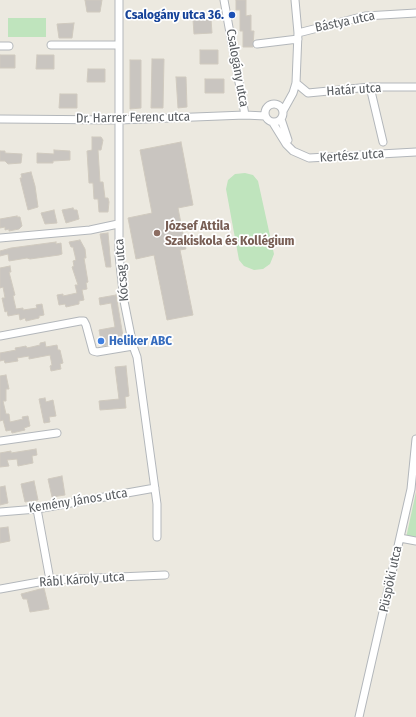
<!DOCTYPE html>
<html>
<head>
<meta charset="utf-8">
<style>
  body { margin:0 }
  canvas { display:block; background:#ece9e0 }
</style>
</head>
<body>
<canvas width="416" height="717"></canvas>
<script>
const g = document.querySelector('canvas').getContext('2d');
g.lineJoin = 'round';
function fill(path, color) { g.fillStyle = color; g.fill(path, 'evenodd'); }
const shape = rows => new Path2D(rows.map(r => 'M' + r).join(''));
function stroke(path, color, width, dash) { g.strokeStyle = color; g.lineWidth = width; g.lineCap = dash ? 'butt' : 'round'; g.setLineDash(dash || []); g.stroke(path); }
function drawText(font, color, halo, rows, align = 'center') {
  g.font = font + ' "Fira Sans Condensed",sans-serif'; g.lineWidth = 3.5; g.setLineDash([]); g.textBaseline = 'middle'; g.strokeStyle = halo; g.fillStyle = color; for (const [text, x, y, turn = 0] of rows) {
    g.save(); g.translate(x, y); g.rotate((+turn || 0) * Math.PI / 180); g.textAlign = isNaN(turn) ? turn : align; if (halo) g.strokeText(text, 0, 0); g.fillText(text, 0, 0); g.restore();
  }
}
const green = shape([
  [8,18,46,18,46,37,8,37],
  [245,173,253,175,258,181,274,254,270,264,263,269,254,270,244,266,239,260,226,189,228,180,235,174],
  [416,492,416,540,406,538]
]);
const building = shape([
  [85,0,102,0,100,12,87,12,85,0],
  [236,0,246,0,246,16,251,15,251,31,254,31,253,47,243,47,243,31,240,31,240,10,236,10,236,0],
  [211,19,212,33,194,34,193,20,211,19],
  [74,23,72,38,59,38,57,24,74,23],
  [200,50,218,50,218,64,200,64,200,50],
  [0,55,15,55,15,68,0,68,0,55],
  [37,55,54,55,54,69,36,69,37,55],
  [152,59,164,59,163,108,151,108,152,59],
  [130,60,141,60,141,108,130,109,130,60],
  [88,69,105,69,105,82,87,82,88,69],
  [176,77,186,77,187,107,178,108,176,77],
  [205,79,224,79,224,93,205,93,205,79],
  [60,94,77,94,77,108,59,108,60,94],
  [92,137,101,137,103,140,101,150,98,150,100,182,103,182,105,198,108,198,109,202,108,212,99,212,98,199,94,199,93,183,89,183,87,151,92,150,92,137],
  [181,142,193,205,178,208,186,249,180,250,193,315,167,320,154,255,136,259,128,218,152,213,140,150,181,142],
  [54,150,70,151,70,160,53,161,53,163,37,163,37,153,54,154,54,150],
  [0,151,5,151,5,153,22,154,21,163,8,164,5,161,0,161,0,151],
  [31,172,35,186,38,207,28,210,20,178,22,178,21,174,31,172],
  [73,208,74,210,77,210,79,219,66,223,62,210,73,208],
  [54,210,57,223,45,224,41,213,54,210],
  [17,216,17,217,20,217,22,226,19,229,9,231,9,229,5,230,5,227,0,228,0,219,17,216],
  [108,233,111,267,106,267,100,234,108,233],
  [80,240,85,249,86,258,84,258,88,282,86,283,87,289,82,290,84,300,79,301,79,304,66,307,65,304,59,305,57,295,63,294,63,296,77,293,75,285,78,285,72,267,74,266,73,261,76,260,73,247,71,247,69,242,80,240],
  [56,242,56,244,61,243,62,254,59,255,30,259,27,258,9,261,8,254,0,256,0,251,11,248,56,242],
  [10,266,11,272,9,272,15,295,13,296,16,309,23,308,23,310,37,308,36,305,42,304,44,315,39,316,39,318,26,321,25,318,20,320,19,314,8,316,7,311,5,312,2,298,5,298,3,287,0,288,0,268,10,266],
  [116,295,124,342,102,346,99,330,115,327,111,303,100,305,99,298,116,295],
  [45,342,46,347,57,345,58,350,60,350,63,363,60,364,61,369,51,371,50,366,52,365,50,355,29,359,29,356,17,358,18,361,5,363,4,360,0,361,0,353,16,350,15,348,21,347,26,346,27,348,40,345,40,343,45,342],
  [126,366,129,396,125,397,126,408,100,410,99,401,119,399,115,367,126,366],
  [6,375,9,389,6,389,6,401,3,401,6,414,9,414,10,422,23,419,22,417,28,416,30,426,24,428,25,430,12,433,11,430,6,431,3,420,0,421,0,376,6,375],
  [45,398,46,402,53,400,56,416,49,417,50,422,44,423,39,399,45,398],
  [36,449,37,455,32,456,33,463,18,466,17,459,7,460,9,466,0,467,0,453,11,451,11,453,36,449],
  [62,476,65,495,52,497,48,479,62,476],
  [34,481,38,500,25,502,21,484,34,481],
  [5,486,8,503,0,505,0,487,5,486],
  [8,527,10,541,0,543,0,528,8,527],
  [44,588,49,609,30,612,27,599,23,599,21,594,44,588]
]);
const minor = shape([
  [119,0,119,255,124,301,133,346,137,357,157,504,157,537],
  [224,0,245,115],
  [298,33,365,16,416,13],
  [257,44,298,39],
  [51,45,119,45],
  [0,46,9,46],
  [296,83,308,93,370,87,416,87],
  [370,87,383,142],
  '265 113a9 9 0 1 1 18 0a9 9 0 1 1-18 0Z',
  [283,111,293,93,296,83,298,33,295,0],
  [0,119,119,120,245,115,265,116],
  [281,119,288,140],
  [273,123,286,144,293,151,309,158,416,152],
  [0,238,90,230,118,224],
  [0,336,80,321,84,321,86,325,93,351,97,352,133,346],
  [0,441,57,433],
  [37,509,50,580],
  [0,512,37,509,155,488],
  [400,538,416,541],
  [0,589,50,580,165,575],
  [359,717,411,489,416,439]
]);
const markers = [
  [232,15,4,"#1a4fb4"],
  [157,233,4,"#8d6e63"],
  [101,341,4,"#3f7fe0"]
];
const transitNames = [
  ["Csalogány utca 36.",224,15]
];
const streetNames = [
  ["Bástya utca",345,22,-12],
  ["Csalogány utca",237,68,80],
  ["Határ utca",354,90,-4],
  ["Dr. Harrer Ferenc utca",133,118,-1],
  ["Kertész utca",352,156,-4],
  ["Kócsag utca",122,270,-95],
  ["Kemény János utca",78,501,-9],
  ["Püspöki utca",391,579,-78],
  ["Rábl Károly utca",82,580,-4]
];
const educationNames = [
  ["József Attila",165,226],
  ["Szakiskola és Kollégium",165,241]
];
const shopNames = [
  ["Heliker ABC",109,341]
];
fill(green, '#bfe4bd');
fill(building, '#c9c5c0');
stroke(building, '#d0cabf', 1);
stroke(minor, '#b3b7bb', 9);
stroke(minor, '#fff', 7);
for (const [x, y, r, color] of markers) { const dot = new Path2D(); dot.arc(x, y, r, 0, 2 * Math.PI); g.fillStyle = color; g.fill(dot); stroke(dot, '#fff', 1.5); }
drawText('bold 13px', '#164399', '#fff', transitNames, 'right');
drawText('13px', '#595d61', '#fff', streetNames);
drawText('bold 13px', '#785e54', '#fff', educationNames, 'left');
drawText('bold 13px', '#366cbe', '#fff', shopNames, 'left');
</script>
</body>
</html>
